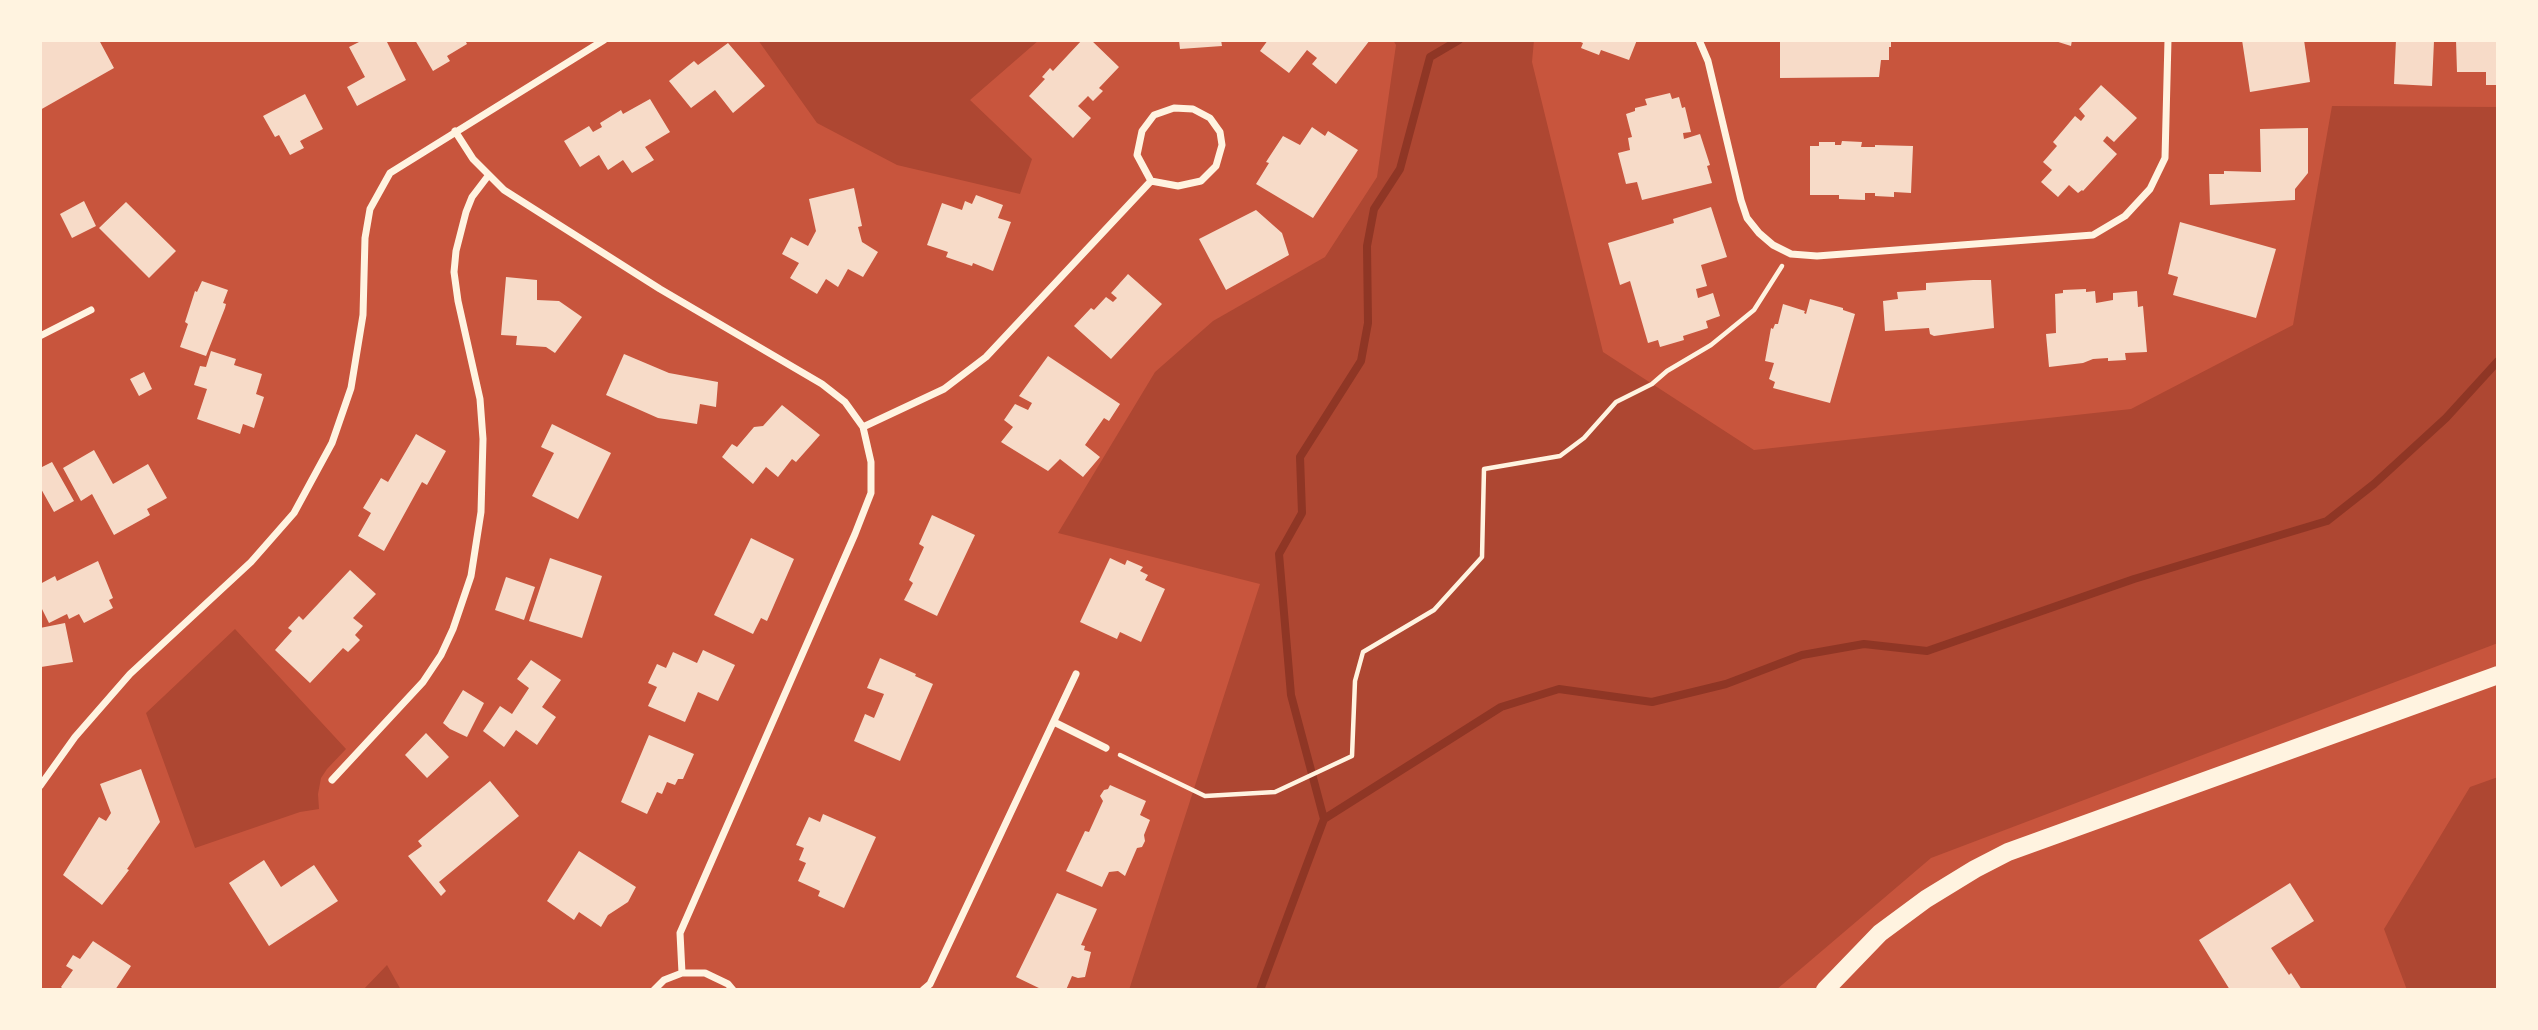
<!DOCTYPE html>
<html>
<head>
<meta charset="utf-8">
<style>
  body { margin:0 }
  #map { position:relative; width:2538px; height:1030px; overflow:hidden; background:#c8553d; font-family:"IBM Plex Sans",sans-serif }
  canvas { display:block }
  .frame { position:absolute; inset:0; border:42px solid #fff3e0; pointer-events:none }
</style>
</head>
<body>
<div id="map">
<canvas width="2538" height="1030"></canvas>
<div class="frame"></div>
</div>
<script>
const g = document.querySelector('canvas').getContext('2d');
g.lineJoin = 'round';
function fill(path, color) { g.fillStyle = color; g.fill(path, 'evenodd'); }
const shape = rows => new Path2D(rows.map(r => 'M' + r).join(''));
function stroke(path, color, width, dash) { g.strokeStyle = color; g.lineWidth = width; g.lineCap = dash ? 'butt' : 'round'; g.setLineDash(dash || []); g.stroke(path); }
const green = shape([
  [758,40,1039,40,970,100,1032,159,1020,194,897,165,817,123],
  [1393,40,1534,40,1532,62,1603,352,1754,450,2131,409,2293,325,2332,106,2498,107,2498,643,1931,858,1776,990,1129,990,1260,584,1058,533,1155,372,1213,321,1325,257,1377,177,1396,45],
  [235,629,346,749,327,769,321,778,318,794,319,809,300,812,195,848,146,713],
  [2498,777,2498,990,2407,990,2384,929,2470,787],
  [387,965,401,990,363,990]
]);
const stream = shape([
  [1324,819,1501,707,1559,689,1652,702,1726,684,1802,655,1864,644,1927,651,2134,579,2327,521,2374,484,2446,418,2498,361],
  [1260,990,1324,819,1291,695,1279,554,1302,513,1300,457,1361,361,1368,323,1367,246,1374,209,1400,169,1430,57,1459,40]
]);
const building = shape([
  [40,40,99,40,114,68,40,110],
  [363,40,386,40,406,80,357,106,347,87,365,77,349,47],
  [415,40,465,40,467,44,447,56,450,61,433,71],
  [1082,40,1091,40,1119,67,1099,88,1103,91,1093,101,1088,96,1078,106,1091,118,1073,138,1029,96,1045,79,1042,77,1050,68,1053,71],
  [1179,40,1221,40,1222,46,1180,49],
  [1268,40,1370,40,1336,84,1312,64,1317,58,1307,50,1289,73,1260,51],
  [1576,40,1637,40,1629,60,1601,50,1599,55,1581,48,1583,43],
  [1778,40,1891,40,1891,47,1889,47,1889,60,1881,60,1879,77,1780,78,1780,42],
  [2052,40,2072,40,2071,46],
  [2242,40,2304,40,2310,82,2250,92],
  [2396,40,2434,41,2432,86,2394,84],
  [2456,40,2496,40,2498,85,2486,85,2486,72,2457,72],
  [728,43,765,86,733,113,715,90,691,108,669,81,694,61,698,65],
  [2101,85,2137,118,2114,142,2107,136,2103,141,2117,154,2083,191,2082,190,2078,193,2069,185,2058,197,2041,182,2052,170,2043,162,2057,146,2053,142,2075,116,2081,121,2085,116,2079,109],
  [1670,93,1672,99,1679,97,1682,108,1685,107,1691,132,1683,133,1684,139,1700,134,1710,165,1707,166,1712,183,1642,200,1637,182,1626,184,1618,153,1630,150,1628,138,1632,137,1626,114,1635,111,1635,108,1647,105,1645,99],
  [305,94,323,129,300,141,304,148,290,155,279,135,275,137,263,116],
  [650,99,670,132,645,147,654,160,632,173,623,160,608,170,599,155,580,167,564,141,589,126,593,132,602,127,600,123,621,110,623,114],
  [1312,127,1325,136,1328,131,1358,150,1313,218,1256,184,1269,163,1266,162,1283,136,1300,145],
  [2308,128,2308,173,2295,189,2295,200,2210,205,2209,174,2224,174,2224,171,2261,172,2260,129],
  [1842,141,1862,142,1861,147,1875,147,1875,145,1913,146,1911,193,1894,192,1894,197,1875,196,1875,193,1865,193,1865,200,1839,199,1839,195,1810,195,1810,146,1819,146,1819,142,1835,142,1835,145,1841,145],
  [854,188,862,226,858,227,862,242,878,252,863,277,848,269,838,287,826,279,817,294,790,278,799,263,782,254,791,237,808,246,816,231,809,199],
  [976,195,1003,205,998,218,1011,222,993,271,973,263,972,266,946,257,948,252,927,245,942,203,962,210,965,201,972,204],
  [84,201,96,226,72,238,60,214],
  [126,202,176,251,149,278,99,228],
  [1711,207,1727,257,1701,265,1707,286,1696,289,1698,298,1713,293,1720,316,1706,321,1708,328,1683,336,1684,340,1660,347,1658,340,1648,343,1630,281,1620,285,1608,243,1674,223,1673,219],
  [1256,210,1282,233,1289,255,1226,290,1199,239],
  [2180,222,2276,249,2256,318,2173,295,2178,277,2168,274],
  [1128,274,1162,304,1111,359,1074,326,1091,308,1094,310,1106,297,1113,302,1117,298,1111,293],
  [506,277,537,280,537,300,559,301,582,317,555,353,546,347,516,345,517,336,501,335],
  [1973,280,1991,280,1994,328,1934,336,1930,334,1929,328,1885,331,1883,301,1898,299,1897,292,1926,290,1926,283],
  [202,281,228,290,223,303,226,304,225,308,206,356,180,347,188,324,185,322,195,291,197,292],
  [2086,289,2086,292,2095,291,2096,303,2113,300,2113,293,2137,291,2138,307,2143,306,2147,352,2125,353,2126,360,2108,361,2108,358,2093,359,2083,363,2049,367,2046,334,2056,333,2055,294,2063,293,2063,290],
  [1810,299,1843,308,1843,310,1855,314,1830,403,1773,388,1775,382,1769,379,1774,363,1765,361,1771,328,1773,329,1775,324,1778,324,1783,304,1805,311,1804,313,1806,314],
  [211,351,236,359,234,365,262,374,256,394,264,397,254,428,243,424,240,434,197,419,207,389,194,385,200,366,206,367],
  [624,354,669,373,718,382,716,407,700,404,697,424,658,418,606,395],
  [1048,356,1120,404,1109,421,1104,418,1085,445,1100,457,1083,477,1060,459,1048,471,1001,442,1013,427,1004,420,1015,404,1028,410,1032,403,1019,396],
  [144,372,152,389,139,396,130,379],
  [782,405,820,435,796,462,792,459,778,477,766,467,753,484,722,457,732,444,737,447,754,427,763,426],
  [552,424,611,453,578,519,532,496,554,453,541,447],
  [416,434,446,451,427,485,422,482,384,551,358,536,371,513,363,508,381,478,388,482],
  [94,450,113,484,148,464,167,498,147,509,150,515,114,535,92,494,81,501,63,468],
  [52,462,74,501,54,512,40,487,40,468],
  [932,515,975,535,937,616,904,600,913,583,909,580,924,547,919,544],
  [751,538,794,559,767,621,761,618,753,634,714,615],
  [550,558,602,576,582,638,529,621],
  [1110,558,1125,565,1127,560,1143,567,1140,571,1148,575,1145,580,1165,589,1141,642,1120,632,1117,639,1080,622],
  [98,561,113,598,109,600,113,608,84,623,79,614,69,619,67,614,49,623,40,605,40,584,55,576,57,581],
  [350,570,376,594,353,618,363,626,355,635,360,640,348,652,343,648,310,683,275,650,292,631,288,628,299,616,303,620],
  [506,577,535,587,524,620,495,610],
  [65,623,73,662,41,667,40,628],
  [703,650,735,665,718,701,698,692,685,722,648,706,657,687,648,683,657,664,666,668,673,652,697,663],
  [880,658,916,674,915,676,933,684,900,761,854,741,865,714,874,718,884,694,867,688],
  [531,660,561,680,542,707,556,717,537,745,516,730,504,747,483,731,500,706,512,714,529,688,517,679],
  [463,690,484,703,467,737,450,729,443,723],
  [426,733,449,757,427,778,405,755],
  [649,735,694,754,683,779,678,779,675,785,667,782,662,794,657,792,647,814,621,802],
  [141,769,160,822,127,869,129,870,102,905,63,875,99,817,106,821,111,813,100,784],
  [490,781,519,816,439,882,446,891,441,896,408,856,422,846,418,841],
  [1110,785,1146,801,1140,815,1150,820,1144,835,1145,841,1142,847,1137,848,1125,876,1118,871,1109,872,1102,887,1066,871,1085,831,1089,832,1103,801,1100,796,1104,790,1108,789],
  [823,814,876,837,844,908,818,896,820,891,798,881,806,863,799,860,804,848,796,845,809,817,820,822],
  [579,851,636,887,628,902,608,915,601,927,579,912,574,920,547,901],
  [264,860,281,887,314,865,338,901,269,946,229,883],
  [2290,883,2314,921,2271,948,2289,975,2291,973,2302,990,2230,990,2199,940],
  [1057,893,1097,909,1081,945,1085,946,1084,950,1091,952,1085,977,1078,978,1072,976,1066,990,1043,990,1016,977],
  [93,941,131,966,115,990,64,990,61,987,73,970,66,966,73,955,80,959]
]);
const path = shape([
  [1120,755,1205,796,1275,792,1352,756,1355,681,1363,652,1434,610,1482,557,1484,469,1560,456,1584,438,1616,402,1652,384,1667,371,1711,345,1754,310,1782,266]
]);
const minor = shape([
  [1699,40,1708,61,1741,200,1747,218,1759,233,1773,245,1791,254,1817,256,2093,235,2125,216,2150,189,2165,158,2168,40],
  [455,131,473,159,504,190,660,289,822,384,845,402,863,427,871,462,871,493,855,534,680,933,682,973],
  [40,336,91,310],
  [863,427,944,389,986,357,1151,181,1178,186,1201,181,1216,166,1222,145,1220,132,1210,118,1193,109,1174,108,1154,115,1142,131,1137,155,1151,181],
  [1054,722,1106,748],
  [332,780,423,682,441,655,453,629,471,576,481,512,483,439,480,399,458,301,454,272,456,251,466,212,472,197,488,176],
  [40,786,75,737,130,674,251,562,294,513,332,443,351,388,363,315,365,238,370,209,390,173,604,40],
  [654,990,664,980,682,973,705,973,728,984,733,990],
  [923,990,930,984,1076,674]
]);
const primary = shape([
  [1825,990,1880,933,1926,899,1975,869,2008,852,2498,675]
]);
fill(green, '#ae4732');
stroke(stream, '#8f3625', 8);
fill(building, '#f7dbc8');
stroke(path, '#fff3e0', 4.5);
stroke(minor, '#fff3e0', 7);
stroke(primary, '#fff3e0', 18);
</script>
</body>
</html>
